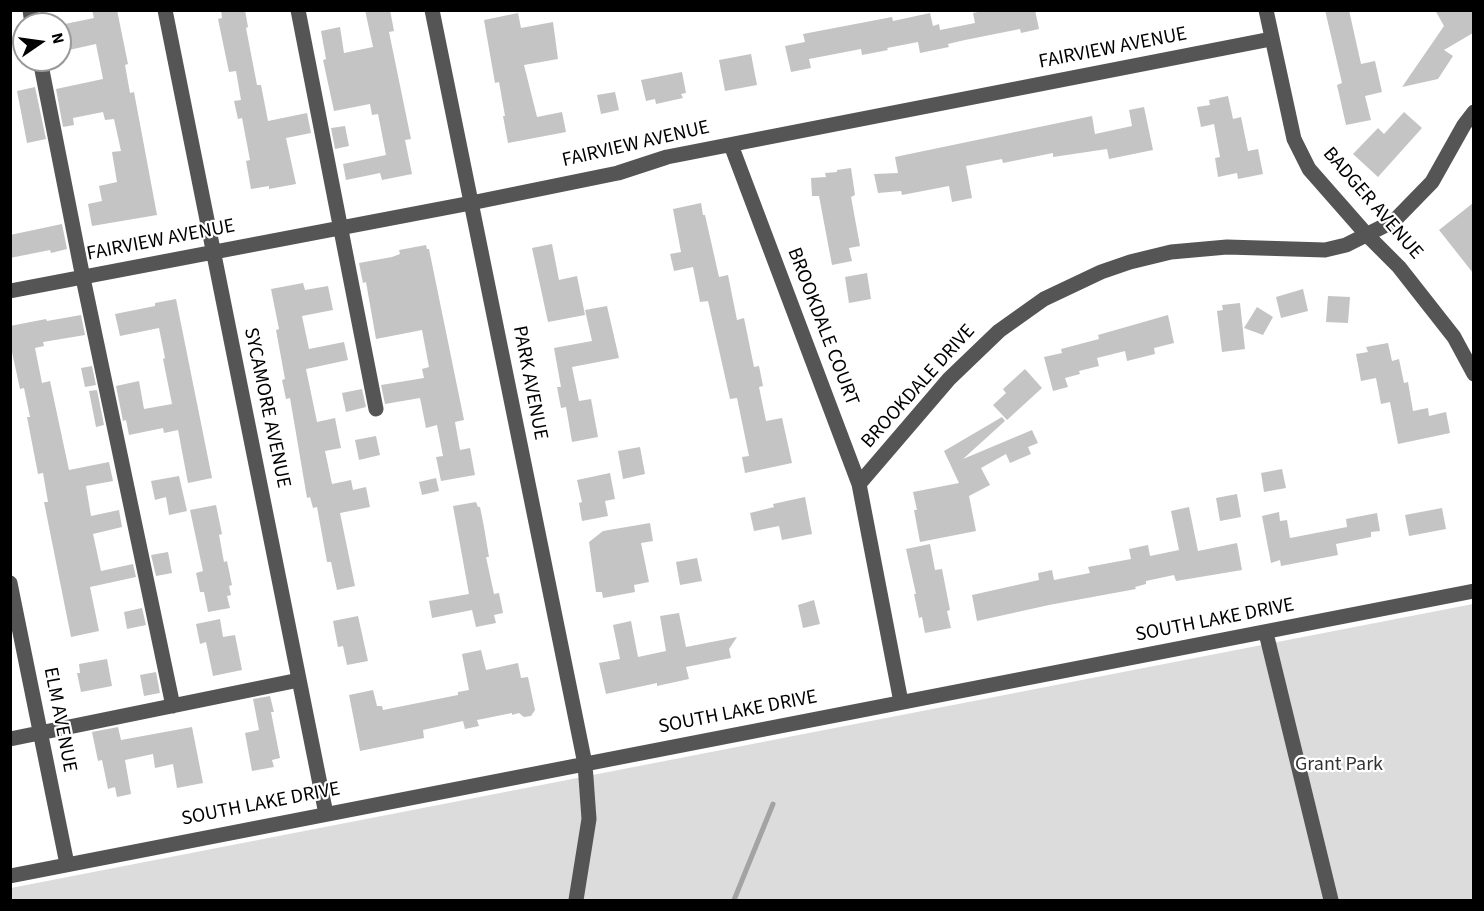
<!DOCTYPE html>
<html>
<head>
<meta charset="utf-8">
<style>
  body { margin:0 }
  #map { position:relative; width:1484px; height:911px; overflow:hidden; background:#fff; font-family:"Source Sans 3",sans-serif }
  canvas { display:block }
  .frame { position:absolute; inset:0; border:12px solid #000; pointer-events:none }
  .north { position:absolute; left:12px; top:12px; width:60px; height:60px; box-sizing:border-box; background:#fff; border:2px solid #999; border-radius:50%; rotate:77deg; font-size:16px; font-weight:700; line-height:24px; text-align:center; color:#000 }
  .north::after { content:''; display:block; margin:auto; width:21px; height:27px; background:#000; clip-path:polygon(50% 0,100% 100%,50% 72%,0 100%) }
</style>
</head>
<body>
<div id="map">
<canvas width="1484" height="911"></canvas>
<div class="frame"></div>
<div class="north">N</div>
</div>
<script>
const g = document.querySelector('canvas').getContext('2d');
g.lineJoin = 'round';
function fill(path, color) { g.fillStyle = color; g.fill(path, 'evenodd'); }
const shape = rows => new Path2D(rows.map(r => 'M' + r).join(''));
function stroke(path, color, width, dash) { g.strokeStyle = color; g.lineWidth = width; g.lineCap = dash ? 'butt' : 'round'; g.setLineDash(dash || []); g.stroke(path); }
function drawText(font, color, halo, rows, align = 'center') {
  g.font = font + ' "Source Sans 3",sans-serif'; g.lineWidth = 4.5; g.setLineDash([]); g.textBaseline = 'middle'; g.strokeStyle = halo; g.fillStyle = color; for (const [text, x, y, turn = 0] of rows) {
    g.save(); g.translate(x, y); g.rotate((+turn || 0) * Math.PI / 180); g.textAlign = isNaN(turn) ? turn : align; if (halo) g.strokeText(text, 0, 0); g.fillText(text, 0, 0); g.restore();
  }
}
const green = shape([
  [1473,604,1473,900,11,900,11,888]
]);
const stream = shape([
  [734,900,773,804]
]);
const building = shape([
  [92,10,117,10,128,64,125,65,130,93,134,92,157,215,92,226,88,204,102,201,99,186,117,182,112,152,121,151,114,119,105,120,103,112,73,118,74,125,63,127,56,89,103,79,96,44,60,52,60,25,94,18],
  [221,10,245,10,248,27,246,28,257,85,261,85,268,121,307,113,311,133,286,138,296,184,269,189,269,186,251,189,246,161,250,160,242,118,238,119,234,101,241,100,236,71,229,72,218,19,222,18],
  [365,10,390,10,394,31,389,32,411,139,405,140,412,174,382,180,380,173,346,180,343,164,386,155,378,114,372,115,370,104,334,111,323,60,326,59,321,31,340,27,344,53,373,47],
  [988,10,1035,10,1039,29,1021,33,1020,29,965,40,948,44,949,47,920,53,918,42,887,48,888,50,862,55,861,49,809,59,811,68,791,72,785,46,805,42,803,34,892,17,893,21,930,13,933,26,939,24,940,30,975,23,973,13],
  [1325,10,1349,10,1361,64,1375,61,1382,92,1365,96,1371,120,1346,125,1337,85,1342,83],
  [1435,10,1473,10,1473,33,1444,50,1453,56,1438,79,1402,87,1444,26],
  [518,13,521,28,553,22,558,59,524,65,537,117,562,112,566,132,508,143,503,116,505,116,499,82,495,83,484,20],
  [751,54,757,85,725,91,719,60],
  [682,72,686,93,681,94,683,98,656,104,655,99,646,101,641,80],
  [35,87,46,139,27,143,17,91],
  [615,92,619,110,601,114,597,95],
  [1228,96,1233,119,1241,117,1248,151,1258,149,1263,174,1238,179,1237,173,1218,177,1215,158,1220,157,1214,124,1201,127,1197,107,1210,105,1209,100],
  [1144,107,1153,150,1109,159,1107,149,1053,157,1053,153,1003,163,1002,159,966,166,972,198,952,202,949,186,902,195,901,191,878,193,874,174,898,173,895,157,1092,116,1095,134,1132,126,1129,110],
  [1404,112,1422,128,1378,177,1353,154,1378,128,1384,134],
  [345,126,349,146,335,149,331,128],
  [851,168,855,195,851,197,860,246,849,248,852,261,832,265,819,196,812,196,811,178,826,177,825,173,837,172,837,170],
  [701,203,703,215,705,215,719,277,728,275,737,320,744,318,754,367,759,366,763,386,759,387,766,421,782,418,792,463,745,473,742,457,749,456,737,398,730,399,708,301,700,302,693,267,674,271,670,254,681,252,673,209],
  [1473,203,1473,273,1439,230],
  [62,224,67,249,51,253,50,250,10,258,10,235],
  [552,244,559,280,577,276,585,315,548,322,532,248],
  [426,245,427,249,429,249,464,420,455,422,460,450,470,448,475,475,441,481,436,457,443,456,437,425,426,428,420,398,385,404,381,385,424,378,422,369,429,367,422,330,376,339,366,282,363,283,359,263,392,257,400,254,399,250],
  [867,273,871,299,849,303,845,277],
  [303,283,305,290,328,286,333,310,302,316,309,349,344,342,348,360,306,369,317,422,335,418,341,448,325,451,332,484,351,480,353,490,366,487,370,507,340,513,355,586,337,590,331,562,327,562,317,507,313,508,310,497,307,498,290,398,286,399,282,380,285,379,276,330,279,329,271,289],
  [1303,289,1308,311,1281,318,1276,297],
  [1328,296,1350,297,1348,323,1326,322],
  [176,299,212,478,188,483,178,430,164,433,163,428,129,435,126,420,123,421,116,386,139,381,144,409,172,404,163,359,165,358,159,328,120,336,115,314,155,306,155,303],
  [1240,303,1245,349,1222,352,1217,311,1223,310,1222,305],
  [607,306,619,358,572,367,579,401,591,399,598,437,572,442,566,407,561,408,557,387,561,387,554,348,592,341,585,310],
  [1257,307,1273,317,1263,335,1244,328],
  [81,315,85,335,43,342,44,346,35,348,42,383,50,381,69,470,109,462,113,481,86,486,91,516,119,510,122,527,93,534,101,571,133,564,136,577,90,587,99,631,71,637,44,502,48,502,43,473,38,474,27,417,30,417,24,388,20,389,12,352,10,326,46,319,47,321],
  [1168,315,1174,343,1154,348,1155,354,1127,361,1125,351,1097,358,1099,366,1079,371,1080,374,1065,378,1068,387,1053,391,1044,357,1062,353,1061,349,1099,339,1098,335],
  [1388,343,1392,361,1399,359,1404,383,1408,382,1413,411,1428,408,1429,416,1446,412,1450,433,1398,444,1390,402,1381,404,1376,378,1361,381,1356,354,1368,352,1366,347],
  [92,366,96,385,85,387,81,368],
  [1025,369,1042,388,1007,420,993,405,1006,393,1003,389],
  [362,389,366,407,346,412,342,393],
  [97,390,104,425,96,427,89,391],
  [1002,417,1005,421,963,459,1032,430,1038,443,1028,447,1031,454,1010,463,1006,454,981,468,990,485,969,496,976,531,920,542,914,510,917,510,913,492,959,483,944,451],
  [376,436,380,455,359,460,355,440],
  [640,447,645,474,623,479,618,451],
  [1282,469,1286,488,1264,492,1261,473],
  [610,473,615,499,605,501,608,516,582,521,579,503,582,502,577,480],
  [179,476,187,511,169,515,166,497,155,500,151,481],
  [436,478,439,491,422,495,419,482],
  [1237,494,1241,517,1220,521,1216,498],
  [805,497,812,534,782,540,779,526,754,531,750,513,774,507,773,504],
  [476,502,478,507,480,507,484,527,489,557,486,557,494,594,499,593,503,613,494,615,496,623,476,627,472,610,432,618,429,601,469,594,453,506],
  [216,505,222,534,219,535,224,562,227,561,232,585,229,586,231,595,227,596,230,608,208,612,204,592,200,592,196,573,203,571,190,510],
  [1189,507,1198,551,1237,543,1242,570,1176,581,1174,575,1146,581,1146,584,1135,587,1136,589,1049,605,977,621,972,595,1039,580,1038,573,1052,570,1054,580,1090,573,1088,567,1131,559,1129,549,1148,545,1150,556,1179,550,1171,511],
  [1442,508,1446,529,1409,536,1405,515],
  [1279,512,1280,521,1287,520,1290,538,1347,527,1346,519,1377,513,1380,531,1371,532,1371,537,1336,544,1338,555,1281,566,1280,560,1271,563,1262,516],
  [650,523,653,541,641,543,649,582,634,585,635,592,603,598,602,592,596,592,589,542,603,531],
  [930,544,935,570,942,569,950,610,947,611,951,628,925,633,922,617,919,618,914,594,916,594,906,549],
  [168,552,172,573,156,576,151,555],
  [697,558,702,581,680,585,676,562],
  [814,600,820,624,803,628,798,605],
  [142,608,146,625,127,629,124,612],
  [679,613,686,647,737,637,729,649,731,658,686,667,689,679,657,686,657,683,606,694,599,663,620,659,613,625,631,621,638,657,666,651,660,616],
  [358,616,368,661,347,665,343,646,338,647,333,621],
  [220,619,223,637,235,635,242,670,213,676,206,642,200,644,196,624],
  [481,650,486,670,518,663,521,678,528,677,535,710,531,716,524,717,519,713,512,715,512,713,477,720,479,726,465,729,463,721,423,730,424,738,360,751,349,695,373,690,377,706,382,706,383,710,458,695,458,692,469,690,462,654],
  [107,659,112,686,81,692,77,673,80,673,79,664],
  [156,672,160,693,144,696,140,675],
  [270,696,274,712,271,712,280,758,272,760,274,767,252,771,245,733,259,730,253,699],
  [118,727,121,740,192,727,203,783,177,788,173,764,155,768,153,754,125,760,131,794,117,797,115,787,108,789,102,760,98,761,92,732]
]);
const minor = shape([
  [30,10,32,24],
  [165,10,326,814],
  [298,10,376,409],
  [432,10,585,764,589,819,576,900],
  [1266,10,1294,139,1309,169,1367,235,1399,267,1454,337,1474,374],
  [40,60,83,278,173,706],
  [731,145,859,484,901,702],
  [10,291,471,203,618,173,667,157,1271,39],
  [859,484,949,379,999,331,1044,299,1101,272,1130,262,1171,252,1227,247,1325,250,1346,245,1394,221,1432,182,1464,125,1474,112],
  [10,583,67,864],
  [1266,633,1331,900],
  [10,739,299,680],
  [10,876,1474,591]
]);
const streetNames = [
  ["FAIRVIEW AVENUE",1113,49,-11],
  ["FAIRVIEW AVENUE",636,145,-13],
  ["BADGER AVENUE",1372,204,49],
  ["FAIRVIEW AVENUE",161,241,-11],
  ["BROOKDALE COURT",822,327,69],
  ["PARK AVENUE",529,383,79],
  ["BROOKDALE DRIVE",919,387,-48],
  ["SYCAMORE AVENUE",266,408,78],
  ["SOUTH LAKE DRIVE",1215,621,-11],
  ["SOUTH LAKE DRIVE",738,713,-11],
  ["ELM AVENUE",59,720,79],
  ["SOUTH LAKE DRIVE",261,805,-11]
];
const parkNames = [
  ["Grant Park",1339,766]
];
fill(green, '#dcdcdc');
stroke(stream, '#a3a3a3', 5);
fill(building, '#c4c4c4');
stroke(minor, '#555', 15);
drawText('20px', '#000', '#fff', streetNames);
drawText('20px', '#333', '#fff', parkNames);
</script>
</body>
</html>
